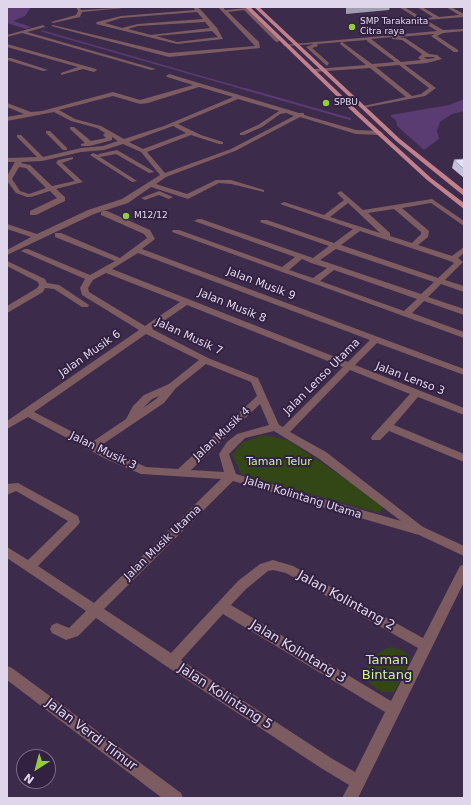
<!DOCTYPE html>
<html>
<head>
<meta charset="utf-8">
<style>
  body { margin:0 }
  #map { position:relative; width:471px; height:805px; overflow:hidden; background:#3d2b4c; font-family:"DejaVu Sans",sans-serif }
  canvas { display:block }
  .frame { position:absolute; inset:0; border:8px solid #e0d6eb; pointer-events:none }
  .north { position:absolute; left:16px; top:749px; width:40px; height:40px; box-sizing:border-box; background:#322141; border:1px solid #786985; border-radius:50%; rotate:216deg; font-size:11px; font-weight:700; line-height:16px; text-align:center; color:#e0d6eb }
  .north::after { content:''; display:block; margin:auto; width:14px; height:18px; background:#95cc3a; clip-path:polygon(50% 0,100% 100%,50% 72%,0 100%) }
</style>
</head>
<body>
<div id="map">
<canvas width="471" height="805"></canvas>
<div class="frame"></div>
<div class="north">N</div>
</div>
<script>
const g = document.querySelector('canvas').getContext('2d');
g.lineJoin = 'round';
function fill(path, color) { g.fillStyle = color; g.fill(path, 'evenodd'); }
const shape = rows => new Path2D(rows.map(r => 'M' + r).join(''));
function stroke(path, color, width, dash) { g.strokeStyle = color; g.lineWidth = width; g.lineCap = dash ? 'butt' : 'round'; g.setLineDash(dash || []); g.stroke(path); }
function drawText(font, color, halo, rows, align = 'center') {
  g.font = font + ' "DejaVu Sans",sans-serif'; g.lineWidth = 4; g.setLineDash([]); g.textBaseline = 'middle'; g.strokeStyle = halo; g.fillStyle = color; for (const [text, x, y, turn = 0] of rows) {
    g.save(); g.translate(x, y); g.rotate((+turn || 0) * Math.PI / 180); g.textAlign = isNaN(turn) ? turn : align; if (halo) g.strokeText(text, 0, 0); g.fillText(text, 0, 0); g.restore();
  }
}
const green = shape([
  [262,435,288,440,385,506,379,513,242,475,232,455,242,443],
  [392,647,404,651,411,659,394,692,381,692,367,681,366,669,373,657,384,649]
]);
const water = shape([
  [8,7,31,7,25,16,13,21,31,27,26,29,7,23],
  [464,99,464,111,452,114,440,122,437,131,439,139,424,150,397,126,396,120,391,117,391,115,449,105]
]);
const streamFar1 = shape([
  [42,31,248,90]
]);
const stream = shape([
  [245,89,350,119]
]);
const minor = shape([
  [76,7,80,7,81,10,134,7,82,12,80,17,53,23,51,22,76,15,78,11,76,7],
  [193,7,197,7,201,10,217,28,223,39,177,44,96,24,97,22,121,16,195,10,193,7],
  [197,12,203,19,138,24,122,28,105,23,121,18,197,12],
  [205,22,210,28,151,35,128,29,138,26,205,22],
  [212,31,218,37,177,42,156,36,212,31],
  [218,7,223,7,225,10,247,8,280,41,276,42,244,10,228,12,259,42,260,48,169,57,51,26,53,25,169,53,255,46,218,7],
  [399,7,404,7,424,19,433,17,417,7,422,7,439,17,459,15,446,7,451,7,464,14,464,17,426,20,443,30,464,29,464,31,443,33,437,36,458,50,458,52,454,52,431,36,435,34,398,37,405,38,429,54,437,55,442,59,427,63,405,65,436,88,425,96,363,108,363,106,406,97,370,68,313,72,313,70,315,69,366,65,340,44,341,42,317,44,318,46,312,48,329,63,327,66,306,47,314,44,285,46,283,45,437,31,399,7],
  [392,37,392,39,402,40,422,54,418,58,421,60,401,62,371,39,392,37],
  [367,40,367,41,395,62,372,64,342,42,367,40],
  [425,57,434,57,435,58,428,59,424,58,425,57],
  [399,65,429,88,421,94,412,96,376,67,399,65],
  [43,25,45,27,27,32,156,69,151,70,22,33,7,37,7,35,43,25],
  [7,44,96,69,97,70,94,72,83,69,61,75,61,73,78,67,7,47,7,44],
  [7,58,11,58,48,70,43,71,7,60,7,58],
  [169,74,299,113,304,113,304,115,356,130,380,131,383,133,380,135,356,134,300,117,235,151,166,177,156,184,187,194,216,180,231,180,264,190,264,192,231,184,219,183,188,199,151,187,128,203,94,214,7,255,7,250,31,237,7,229,7,224,37,234,88,210,122,199,160,175,141,152,123,144,104,150,81,152,42,161,22,162,21,163,30,165,52,186,75,181,56,163,58,160,73,157,73,159,62,163,83,182,56,189,65,197,65,201,36,215,30,215,30,211,57,198,50,191,31,197,27,197,16,193,7,181,7,176,15,162,7,162,7,158,37,157,17,137,17,135,21,135,43,157,81,148,103,146,118,141,112,137,112,140,90,146,81,146,81,144,85,143,70,129,70,127,74,127,91,141,106,138,103,135,105,133,97,128,71,121,54,112,7,121,7,117,24,114,7,107,7,103,31,112,42,111,113,92,140,100,193,85,167,77,166,76,169,74],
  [199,87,233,97,164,126,124,139,101,126,75,119,59,110,113,96,140,104,148,103,199,87],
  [238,99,279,111,258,125,240,133,240,135,244,135,262,127,280,114,286,113,294,116,231,149,165,173,147,152,191,135,219,144,223,144,223,142,201,135,178,124,238,99],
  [173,126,186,133,143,149,129,142,173,126],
  [19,167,26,168,46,188,29,194,20,191,12,179,19,167],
  [46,131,50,131,67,148,67,150,63,150,46,133,46,131],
  [117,150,153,171,154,172,149,173,116,154,100,157,137,181,132,182,90,155,93,153,98,155,99,154,117,150],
  [159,191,173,197,169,199,159,195,145,200,141,198,159,191],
  [341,191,363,210,432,199,464,221,464,226,431,203,402,208,429,231,428,237,418,245,452,256,464,247,464,253,458,258,463,262,445,280,464,286,464,292,441,284,428,297,464,309,464,315,424,301,412,313,464,332,464,338,172,232,173,230,179,230,282,267,295,257,194,221,198,219,201,219,313,258,329,246,260,222,261,220,267,220,334,243,353,229,280,204,284,202,324,215,344,200,337,193,341,191],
  [348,203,380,233,330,217,348,203],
  [394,209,421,232,421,234,412,243,390,236,390,233,368,213,394,209],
  [360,231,450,261,454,263,438,278,341,245,360,231],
  [336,249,434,282,421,294,320,260,336,249],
  [302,259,311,263,327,268,313,278,289,270,302,259],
  [334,270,417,299,404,311,320,281,334,270],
  [101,211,107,211,150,230,155,239,142,249,464,369,464,375,377,343,355,365,464,408,464,415,418,397,394,425,464,454,464,462,389,431,380,440,372,440,371,438,372,436,410,394,350,370,290,432,326,452,423,527,464,546,464,556,419,535,233,481,104,609,171,653,238,581,260,564,273,560,293,566,423,638,460,566,464,564,464,582,358,798,342,798,349,785,321,768,166,666,96,618,78,636,66,640,52,633,50,629,52,625,57,623,69,628,86,611,7,558,7,547,28,560,68,521,16,491,7,495,7,484,18,483,78,516,80,522,78,525,38,566,94,603,221,479,141,474,106,459,28,417,7,429,7,421,139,330,82,295,80,288,85,279,21,251,25,249,28,249,90,275,115,261,55,237,55,233,61,233,120,258,147,238,144,234,101,215,101,211],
  [138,253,370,340,348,362,112,269,138,253],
  [106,273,180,302,145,326,89,292,88,288,93,280,106,273],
  [187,305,343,367,283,427,279,425,258,378,208,358,152,329,187,305],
  [146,334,199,360,169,384,144,395,133,406,126,419,92,442,34,412,146,334],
  [206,364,251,382,257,396,178,469,146,467,100,446,164,403,176,388,206,364],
  [159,396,156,399,143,408,152,399,159,396],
  [260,404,269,425,237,434,227,442,219,454,224,472,191,470,260,404],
  [274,431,318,458,401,521,236,474,229,454,245,438,274,431],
  [273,570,286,573,418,648,391,701,231,605,246,589,268,571,273,570],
  [223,614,385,712,355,772,331,758,181,660,223,614],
  [7,261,45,279,47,283,59,285,89,305,88,307,82,307,54,289,45,288,43,292,7,313,7,306,37,288,39,285,38,282,7,266,7,261],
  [7,666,12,668,181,793,183,798,162,798,7,680,7,666]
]);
const major = shape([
  [245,7,250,7,360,113,431,178,464,203,464,209,427,180,356,115,245,7],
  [254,7,259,7,400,139,464,190,464,196,396,141,254,7]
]);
const wall = shape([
  [464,159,464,178,452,168,454,160]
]);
const shadedWall = shape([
  [360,7,390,7,389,10,346,14,346,8]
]);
const building = shape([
  [346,7,360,7,346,8,346,7],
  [464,159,464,169,454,160,464,159]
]);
const markers = [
  [352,27,4,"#95cc3a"],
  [326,103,4,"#95cc3a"],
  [126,216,4,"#95cc3a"]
];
const farPoinames = [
  ["SMP Tarakanita",360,22],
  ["Citra raya",360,32],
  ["SPBU",334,103],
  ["M12/12",134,216]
];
const streetNames = [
  ["Jalan Musik 9",261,284,21],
  ["Jalan Musik 8",232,306,22],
  ["Jalan Musik 7",189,337,25],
  ["Jalan Musik 6",90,354,-35],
  ["Jalan Lenso Utama",322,377,-45],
  ["Jalan Lenso 3",410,379,21],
  ["Jalan Musik 4",222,434,-43],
  ["Jalan Musik 3",103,451,26],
  ["Jalan Kolintang Utama",303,498,17],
  ["Jalan Musik Utama",163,543,-44]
];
const parkNames = [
  ["Taman Telur",279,462]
];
const nearStreetnames = [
  ["Jalan Kolintang 2",346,601,29],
  ["Jalan Kolintang 3",298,652,31],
  ["Jalan Kolintang 5",225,697,33],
  ["Jalan Verdi Timur",91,735,37]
];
const nearParknames = [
  ["Taman",387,661],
  ["Bintang",387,676]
];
fill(green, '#334615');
fill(water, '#5a3c73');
stroke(streamFar1, '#5a3c73', 1.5);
stroke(stream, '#5a3c73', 2);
fill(minor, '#7c5c61');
fill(major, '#c1818c');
fill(wall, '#c3c2da');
fill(shadedWall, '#9f9eb1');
fill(building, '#e3e2fd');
stroke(building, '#9f9eb1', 1);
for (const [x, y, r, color] of markers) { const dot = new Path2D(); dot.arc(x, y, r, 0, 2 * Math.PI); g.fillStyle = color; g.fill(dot); stroke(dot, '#322141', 1.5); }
drawText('9px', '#e0d6eb', '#322141', farPoinames, 'left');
drawText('11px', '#e0d6eb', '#322141', streetNames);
drawText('11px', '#c9f296', '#322141', parkNames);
drawText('13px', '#e0d6eb', '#322141', nearStreetnames);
drawText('13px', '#c9f296', '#322141', nearParknames);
</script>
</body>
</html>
